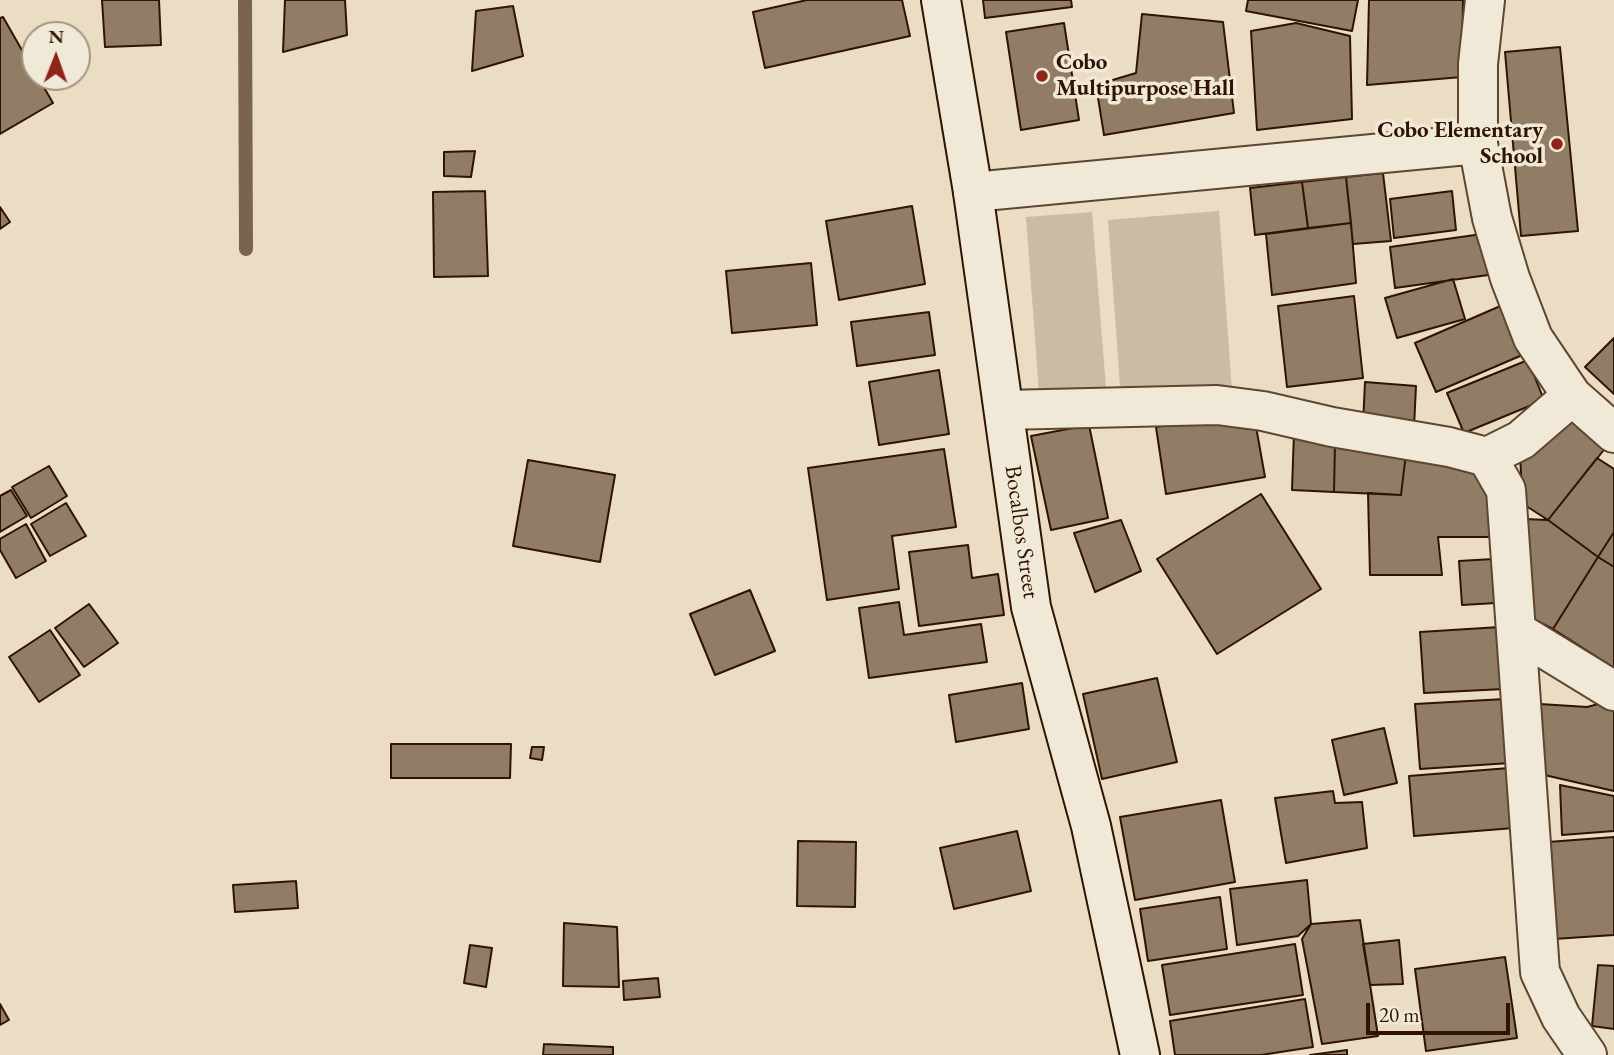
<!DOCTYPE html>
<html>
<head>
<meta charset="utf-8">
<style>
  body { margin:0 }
  #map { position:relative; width:1614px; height:1055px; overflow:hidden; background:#eaddc3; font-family:"EB Garamond",serif }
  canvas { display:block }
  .north { position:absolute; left:21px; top:21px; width:70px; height:70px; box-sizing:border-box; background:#f1e9d8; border:2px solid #a49482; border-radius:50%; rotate:1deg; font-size:19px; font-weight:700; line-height:28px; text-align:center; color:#301400 }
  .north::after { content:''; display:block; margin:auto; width:24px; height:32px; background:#8f2418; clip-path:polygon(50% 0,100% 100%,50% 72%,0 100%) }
  .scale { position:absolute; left:1366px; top:1003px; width:144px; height:32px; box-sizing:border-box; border:4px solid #301400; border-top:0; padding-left:9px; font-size:21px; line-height:24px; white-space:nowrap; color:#301400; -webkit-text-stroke:5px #f1e9d8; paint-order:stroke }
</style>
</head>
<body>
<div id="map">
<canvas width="1614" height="1055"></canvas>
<div class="north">N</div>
<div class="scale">20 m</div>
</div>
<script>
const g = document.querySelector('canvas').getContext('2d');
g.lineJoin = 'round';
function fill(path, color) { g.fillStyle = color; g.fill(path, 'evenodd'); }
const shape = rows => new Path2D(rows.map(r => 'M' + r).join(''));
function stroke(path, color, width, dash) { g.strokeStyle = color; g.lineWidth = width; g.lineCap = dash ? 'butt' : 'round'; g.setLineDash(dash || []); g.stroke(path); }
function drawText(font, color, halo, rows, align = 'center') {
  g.font = font + ' "EB Garamond",serif'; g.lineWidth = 7; g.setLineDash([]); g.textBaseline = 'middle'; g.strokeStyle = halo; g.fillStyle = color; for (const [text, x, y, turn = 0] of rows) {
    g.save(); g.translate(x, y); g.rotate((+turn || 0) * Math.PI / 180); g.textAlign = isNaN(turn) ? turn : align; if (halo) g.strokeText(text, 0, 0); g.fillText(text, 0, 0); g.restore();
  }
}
const green = shape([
  [1219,211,1232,390,1121,399,1108,220],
  [1092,212,1106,388,1039,393,1026,217]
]);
const stream = shape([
  [245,0,246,249]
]);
const building = shape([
  [102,0,159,0,161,45,105,47,102,0],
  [285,0,345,0,347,35,283,52,285,0],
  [807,0,902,0,910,36,765,68,753,12,807,0],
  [983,0,1071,0,1072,7,985,18,983,0],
  [1248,0,1358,0,1352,31,1246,11,1248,0],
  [1369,0,1463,0,1462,77,1367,85,1369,0],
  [513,6,523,56,472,71,476,11,513,6],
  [1142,14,1223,22,1234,113,1104,135,1096,85,1136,73,1142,14],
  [3,17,35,73,35,77,38,77,53,103,0,134,0,18,3,17],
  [1064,23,1079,120,1021,130,1006,32,1064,23],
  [1296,23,1350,36,1352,119,1257,130,1251,31,1296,23],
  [1560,47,1578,231,1521,236,1505,52,1560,47],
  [475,151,471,177,444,176,444,152,475,151],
  [1383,173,1391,241,1353,244,1346,177,1383,173],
  [1346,177,1351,223,1308,228,1302,182,1346,177],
  [1302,182,1308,228,1255,235,1250,188,1302,182],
  [485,191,488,276,434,277,433,192,485,191],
  [1452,191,1456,230,1394,238,1390,199,1452,191],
  [912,206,925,284,839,300,826,221,912,206],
  [0,207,10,222,0,229,0,207],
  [1351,223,1356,283,1272,295,1266,234,1351,223],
  [1482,234,1488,275,1395,288,1390,247,1482,234],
  [811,263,817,325,732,333,726,271,811,263],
  [1453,279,1465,319,1397,338,1385,298,1453,279],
  [1354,296,1363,378,1287,387,1278,306,1354,296],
  [1505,304,1527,353,1436,392,1415,343,1505,304],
  [929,312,935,355,857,366,851,322,929,312],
  [1614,338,1614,394,1585,367,1614,338],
  [1528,360,1544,400,1464,433,1447,393,1528,360],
  [939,370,949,434,879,445,869,382,939,370],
  [1365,382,1416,386,1414,427,1363,424,1365,382],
  [1568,412,1607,446,1548,520,1523,504,1520,457,1568,412],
  [1233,414,1255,421,1265,477,1166,494,1156,427,1233,414],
  [1089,425,1108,518,1051,530,1031,436,1089,425],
  [1294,432,1335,443,1334,492,1292,490,1294,432],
  [1335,443,1406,453,1401,495,1334,492,1335,443],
  [944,449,956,527,892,536,899,589,827,600,808,468,944,449],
  [1406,453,1481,471,1492,487,1494,537,1438,537,1442,575,1370,575,1368,493,1401,495,1406,453],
  [1597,458,1614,469,1614,532,1598,557,1548,520,1597,458],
  [528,460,615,475,600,562,513,546,528,460],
  [49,466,67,496,31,518,12,487,49,466],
  [11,490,27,516,0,532,0,496,11,490],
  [1261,494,1321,589,1217,654,1157,559,1261,494],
  [66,503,86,536,50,556,31,524,66,503],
  [1524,519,1548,520,1598,557,1553,629,1531,618,1524,519],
  [1121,520,1141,571,1095,592,1074,533,1121,520],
  [26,524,46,561,16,578,0,550,0,539,26,524],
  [1614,532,1614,567,1598,557,1614,532],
  [968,545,972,578,998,574,1004,615,919,626,909,552,968,545],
  [1598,557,1614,567,1614,668,1553,629,1598,557],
  [1493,559,1496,603,1462,605,1459,561,1493,559],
  [750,590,775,651,715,675,690,614,750,590],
  [899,602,904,635,981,624,987,662,869,678,859,608,899,602],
  [89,604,118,643,84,667,55,628,89,604],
  [1500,627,1504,689,1424,693,1420,632,1500,627],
  [50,630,80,675,39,702,9,657,50,630],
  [1157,678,1177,762,1102,779,1083,694,1157,678],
  [1022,683,1029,729,956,742,949,695,1022,683],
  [1505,699,1510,763,1420,769,1415,704,1505,699],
  [1610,701,1614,703,1614,791,1540,774,1540,704,1587,707,1610,701],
  [1384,728,1397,783,1344,795,1332,740,1384,728],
  [391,744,511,744,510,778,391,778,391,744],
  [532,747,544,747,542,760,530,758,532,747],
  [1509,768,1514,828,1414,836,1409,776,1509,768],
  [1560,785,1614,796,1614,831,1562,835,1560,785],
  [1333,791,1335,803,1362,802,1367,848,1286,863,1275,798,1333,791],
  [1221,800,1235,882,1135,900,1120,817,1221,800],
  [1017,831,1031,891,954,909,940,848,1017,831],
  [1614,837,1614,935,1554,939,1548,842,1614,837],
  [798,841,856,842,855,907,797,906,798,841],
  [1307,880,1311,924,1298,936,1237,945,1230,889,1307,880],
  [296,881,298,908,235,912,233,885,296,881],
  [1220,897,1227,949,1148,961,1140,909,1220,897],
  [1360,920,1378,1036,1322,1044,1302,939,1311,924,1360,920],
  [564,923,617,927,619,987,563,986,564,923],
  [1399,940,1403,984,1370,985,1363,944,1399,940],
  [1295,944,1303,995,1170,1015,1162,965,1295,944],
  [470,945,492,948,486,987,464,983,470,945],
  [1505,957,1517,1038,1426,1051,1415,969,1505,957],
  [1598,965,1614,966,1614,1029,1592,1026,1598,965],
  [658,978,660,997,624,1000,623,981,658,978],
  [1305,999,1313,1047,1261,1055,1175,1055,1170,1021,1305,999],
  [0,1004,9,1020,0,1025,0,1004],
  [544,1044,613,1047,613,1055,543,1055,544,1044],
  [1347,1050,1347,1055,1310,1055,1347,1050]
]);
const street = shape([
  [1485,0,1478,64,1478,144,1492,218,1510,278,1533,338,1572,396,1614,433],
  [973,192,1478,144],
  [1004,410,1217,405,1263,411,1332,427,1449,447,1487,457,1506,490,1540,972,1561,1017,1587,1055],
  [1487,457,1521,440,1572,396],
  [1516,631,1614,691]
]);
const secondary = shape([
  [941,0,973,192,1031,607,1091,826,1140,1055]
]);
const markers = [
  [1042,76,7,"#8f2418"],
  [1557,144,7,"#8f2418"]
];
const poiNames = [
  ["Cobo",1056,63],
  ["Multipurpose Hall",1056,89],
  ["Cobo Elementary",1543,131,"right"],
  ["School",1543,157,"right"]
];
const streetNames = [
  ["Bocalbos Street",1021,532,82]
];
fill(green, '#cabba2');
stroke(stream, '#7a644d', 14);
fill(building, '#917d65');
stroke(building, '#301400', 2);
stroke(street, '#5e4631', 42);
stroke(secondary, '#301400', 42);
stroke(street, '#f1e9d8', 38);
stroke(secondary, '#f1e9d8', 38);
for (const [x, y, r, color] of markers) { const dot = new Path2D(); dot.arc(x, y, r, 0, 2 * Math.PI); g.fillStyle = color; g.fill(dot); stroke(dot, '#f1e9d8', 2.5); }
drawText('bold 23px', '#301400', '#f1e9d8', poiNames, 'left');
drawText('23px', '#301400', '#f1e9d8', streetNames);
</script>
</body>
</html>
